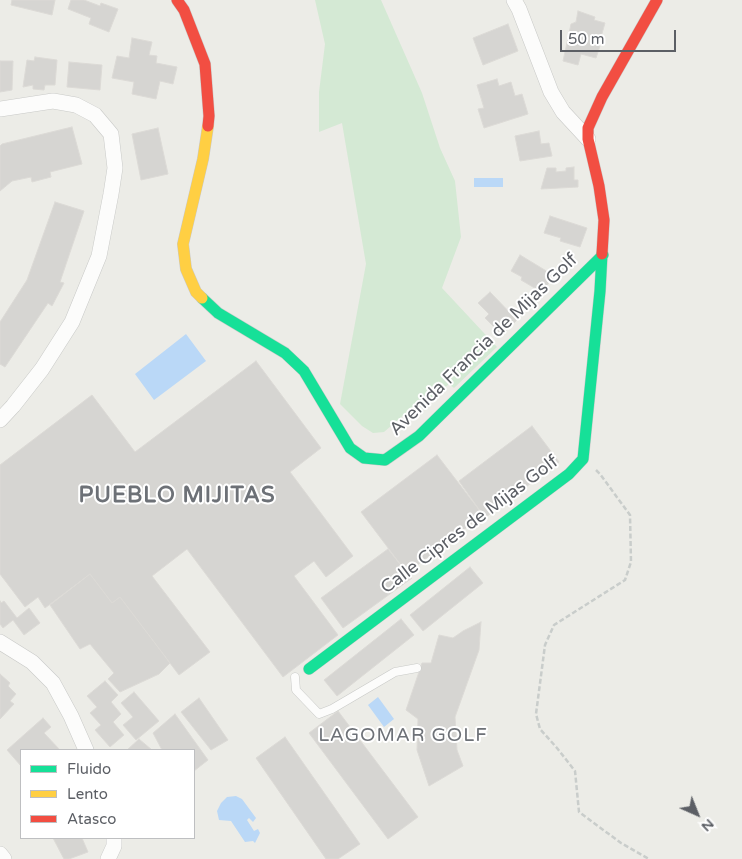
<!DOCTYPE html>
<html>
<head>
<meta charset="utf-8">
<style>
  body { margin:0 }
  #map { position:relative; width:742px; height:859px; overflow:hidden; background:#ecece7; font-family:"Varela Round",sans-serif }
  canvas { display:block }
  .legend { position:absolute; left:20px; top:749px; width:175px; height:90px; box-sizing:border-box; background:#fff; border:1px solid #bebfc1; margin:0; padding:6px 9px; list-style:none; font-size:15px; color:#5c5f65 }
  .legend li { display:flex; align-items:center; gap:10px; height:25px }
  .legend b { width:25px; border:1px solid #bebfc1 }
  .north { position:absolute; left:672px; top:789px; width:50px; height:50px; -webkit-text-stroke:4px #fff; paint-order:stroke; rotate:136deg; font-size:14px; font-weight:700; line-height:20px; text-align:center; color:#5c5f65 }
  .north::after { content:''; display:block; margin:auto; width:18px; height:22px; background:#5c5f65; clip-path:polygon(50% 0,100% 100%,50% 72%,0 100%) }
  .scale { position:absolute; left:560px; top:30px; width:116px; height:22px; box-sizing:border-box; border:2px solid #5c5f65; border-top:0; padding-left:6px; font-size:15px; line-height:18px; white-space:nowrap; color:#5c5f65; -webkit-text-stroke:4px #fff; paint-order:stroke }
</style>
</head>
<body>
<div id="map">
<canvas width="742" height="859"></canvas>
<ul class="legend">
<li><b style="height:6px;background:#16e098"></b>Fluido</li>
<li><b style="height:6px;background:#ffcf43"></b>Lento</li>
<li><b style="height:6px;background:#f24e42"></b>Atasco</li>
</ul>
<div class="north">N</div>
<div class="scale">50 m</div>
</div>
<script>
const g = document.querySelector('canvas').getContext('2d');
g.lineJoin = 'round';
function fill(path, color) { g.fillStyle = color; g.fill(path, 'evenodd'); }
const shape = rows => new Path2D(rows.map(r => 'M' + r).join(''));
function stroke(path, color, width, dash) { g.strokeStyle = color; g.lineWidth = width; g.lineCap = dash ? 'butt' : 'round'; g.setLineDash(dash || []); g.stroke(path); }
function drawText(font, color, halo, rows, align = 'center') {
  g.font = font + ' "Varela Round",sans-serif'; g.lineWidth = 4; g.setLineDash([]); g.textBaseline = 'middle'; g.strokeStyle = halo; g.fillStyle = color; for (const [text, x, y, turn = 0] of rows) {
    g.save(); g.translate(x, y); g.rotate((+turn || 0) * Math.PI / 180); g.textAlign = isNaN(turn) ? turn : align; if (halo) g.strokeText(text, 0, 0); g.fillText(text, 0, 0); g.restore();
  }
}
const green = shape([
  [315,0,381,0,422,93,440,148,455,181,461,237,442,288,497,347,454,388,449,384,427,403,422,399,384,432,373,433,362,426,340,404,366,264,342,123,319,132,319,92,325,44]
]);
const water = shape([
  [474,178,503,178,503,187,474,187],
  [186,334,206,361,154,400,135,374],
  [378,697,394,719,384,727,368,705],
  [236,796,242,799,256,818,253,822,249,818,247,820,254,831,258,829,260,833,255,843,253,841,245,842,231,821,219,820,217,811,221,803,227,797]
]);
const building = shape([
  [12,0,55,0,52,15,11,5,12,0],
  [71,0,84,0,100,6,101,3,118,9,109,32,89,24,91,18,68,9,71,0],
  [578,11,595,17,594,20,605,23,601,37,595,35,593,44,600,46,596,58,581,54,578,65,563,61,571,24,576,22,578,11],
  [508,24,518,51,483,65,473,38,508,24],
  [132,38,152,42,149,55,157,56,156,63,177,67,173,84,160,81,156,99,132,94,134,82,112,78,117,56,129,58,132,38],
  [35,57,57,60,55,85,45,85,44,90,33,89,33,85,23,87,27,60,34,61,35,57],
  [0,61,13,61,12,90,0,92,0,61],
  [69,62,102,65,100,90,67,87,69,62],
  [497,79,499,86,511,82,515,96,522,94,528,114,484,128,478,109,484,108,477,85,497,79],
  [72,127,82,164,50,172,51,177,32,182,31,177,12,181,0,191,0,146,2,144,72,127],
  [158,128,168,174,141,180,132,134,158,128],
  [539,131,541,144,549,143,552,156,520,161,515,136,539,131],
  [574,167,574,180,578,180,578,187,541,189,547,168,556,168,556,172,566,171,566,168,574,167],
  [55,202,84,211,60,282,64,283,52,306,48,303,5,367,0,364,0,322,27,280,55,202],
  [550,216,587,228,580,247,560,241,561,238,544,233,550,216],
  [520,255,553,275,543,293,521,280,522,277,511,271,520,255],
  [490,292,517,320,502,335,485,318,489,314,478,303,490,292],
  [256,361,321,448,290,472,353,556,326,577,314,561,294,576,338,635,283,677,187,549,152,576,210,652,179,675,120,597,112,603,90,574,45,608,38,597,25,607,0,574,0,465,92,395,135,452,256,361],
  [532,426,559,462,486,517,483,515,459,481,532,426],
  [437,455,483,515,407,573,361,512,437,455],
  [388,549,407,573,412,578,343,628,321,598,388,549],
  [470,567,483,583,423,631,410,615,470,567],
  [90,574,112,603,120,597,170,663,159,674,120,692,108,679,114,673,90,644,80,649,50,605,90,574],
  [0,601,1,603,4,601,17,618,29,608,40,623,24,635,13,620,3,628,0,624,0,601],
  [401,619,414,635,337,696,324,680,401,619],
  [481,622,479,650,455,717,457,750,463,766,429,786,417,750,418,719,406,710,422,663,431,663,439,635,453,638,463,631,481,622],
  [0,674,10,683,8,686,16,694,10,701,14,704,0,719,0,674],
  [105,681,118,695,111,702,121,714,113,722,124,735,110,747,95,730,101,725,90,713,97,707,87,696,105,681],
  [134,692,159,721,136,740,123,725,133,717,121,703,134,692],
  [199,698,228,740,211,750,181,712,199,698],
  [338,711,418,817,388,839,309,733,338,711],
  [175,714,208,760,194,771,194,750,162,750,153,733,175,714],
  [43,718,51,727,44,733,60,750,21,750,21,766,7,750,43,718],
  [285,737,360,844,338,859,326,859,256,758,285,737],
  [139,739,152,750,127,750,139,739],
  [53,838,82,838,88,852,69,859,64,859,53,838]
]);
const path = shape([
  [596,470,600,474,630,515,631,562,625,580,554,625,545,645,536,714,540,729,557,748,575,771,579,812,621,843,649,859]
]);
const lane = shape([
  [295,677,296,690,319,714,332,709,395,672,417,668]
]);
const street = shape([
  [514,0,519,9,551,92,563,112,588,139],
  [0,109,53,101,76,105,95,115,111,134,115,168,111,194,99,256,72,322,42,369,13,406,0,420],
  [0,642,32,662,53,683,71,716,86,750],
  [0,854,4,859],
  [108,859,114,846,114,838]
]);
const fast = shape([
  [202,298,218,313,285,353,304,371,350,448,364,458,385,460,419,436,603,255],
  [309,669,569,474,583,459,600,291,602,254]
]);
const slow = shape([
  [202,298,196,292,186,269,183,244,203,159,208,126]
]);
const jam = shape([
  [177,0,184,10,205,64,209,116,208,126],
  [602,254,604,220,599,186,588,139,588,128,602,97,657,0]
]);
const streetNames = [
  ["Avenida Francia de Mijas Golf",484,345,-44],
  ["Calle Cipres de Mijas Golf",470,525,-37]
];
const neighbourhoodNames = [
  ["LAGOMAR GOLF",403,736]
];
const districtNames = [
  ["PUEBLO MIJITAS",177,496]
];
fill(green, '#d4e9d4');
fill(water, '#bad8f7');
fill(building, '#d6d5d2');
stroke(building, '#dcdad6', 1);
stroke(lane, '#c8c9c7', 9);
stroke(street, '#c8c9c7', 16);
stroke(fast, '#c9c9c8', 12);
stroke(slow, '#c9c9c8', 12);
stroke(jam, '#c9c9c8', 12);
stroke(path, '#c9cdcb', 2.5, [5, 2.5]);
stroke(lane, '#fcfcfb', 8);
stroke(street, '#fcfcfb', 15);
stroke(fast, '#16e098', 11);
stroke(slow, '#ffcf43', 11);
stroke(jam, '#f24e42', 11);
drawText('18px', '#5c5f65', '#fff', streetNames);
g.letterSpacing = '1px';
drawText('19px', '#6d7177', '#fff', neighbourhoodNames);
g.letterSpacing = '0px';
g.letterSpacing = '1px';
drawText('bold 22px', '#6d7177', '#fff', districtNames);
g.letterSpacing = '0px';
</script>
</body>
</html>
